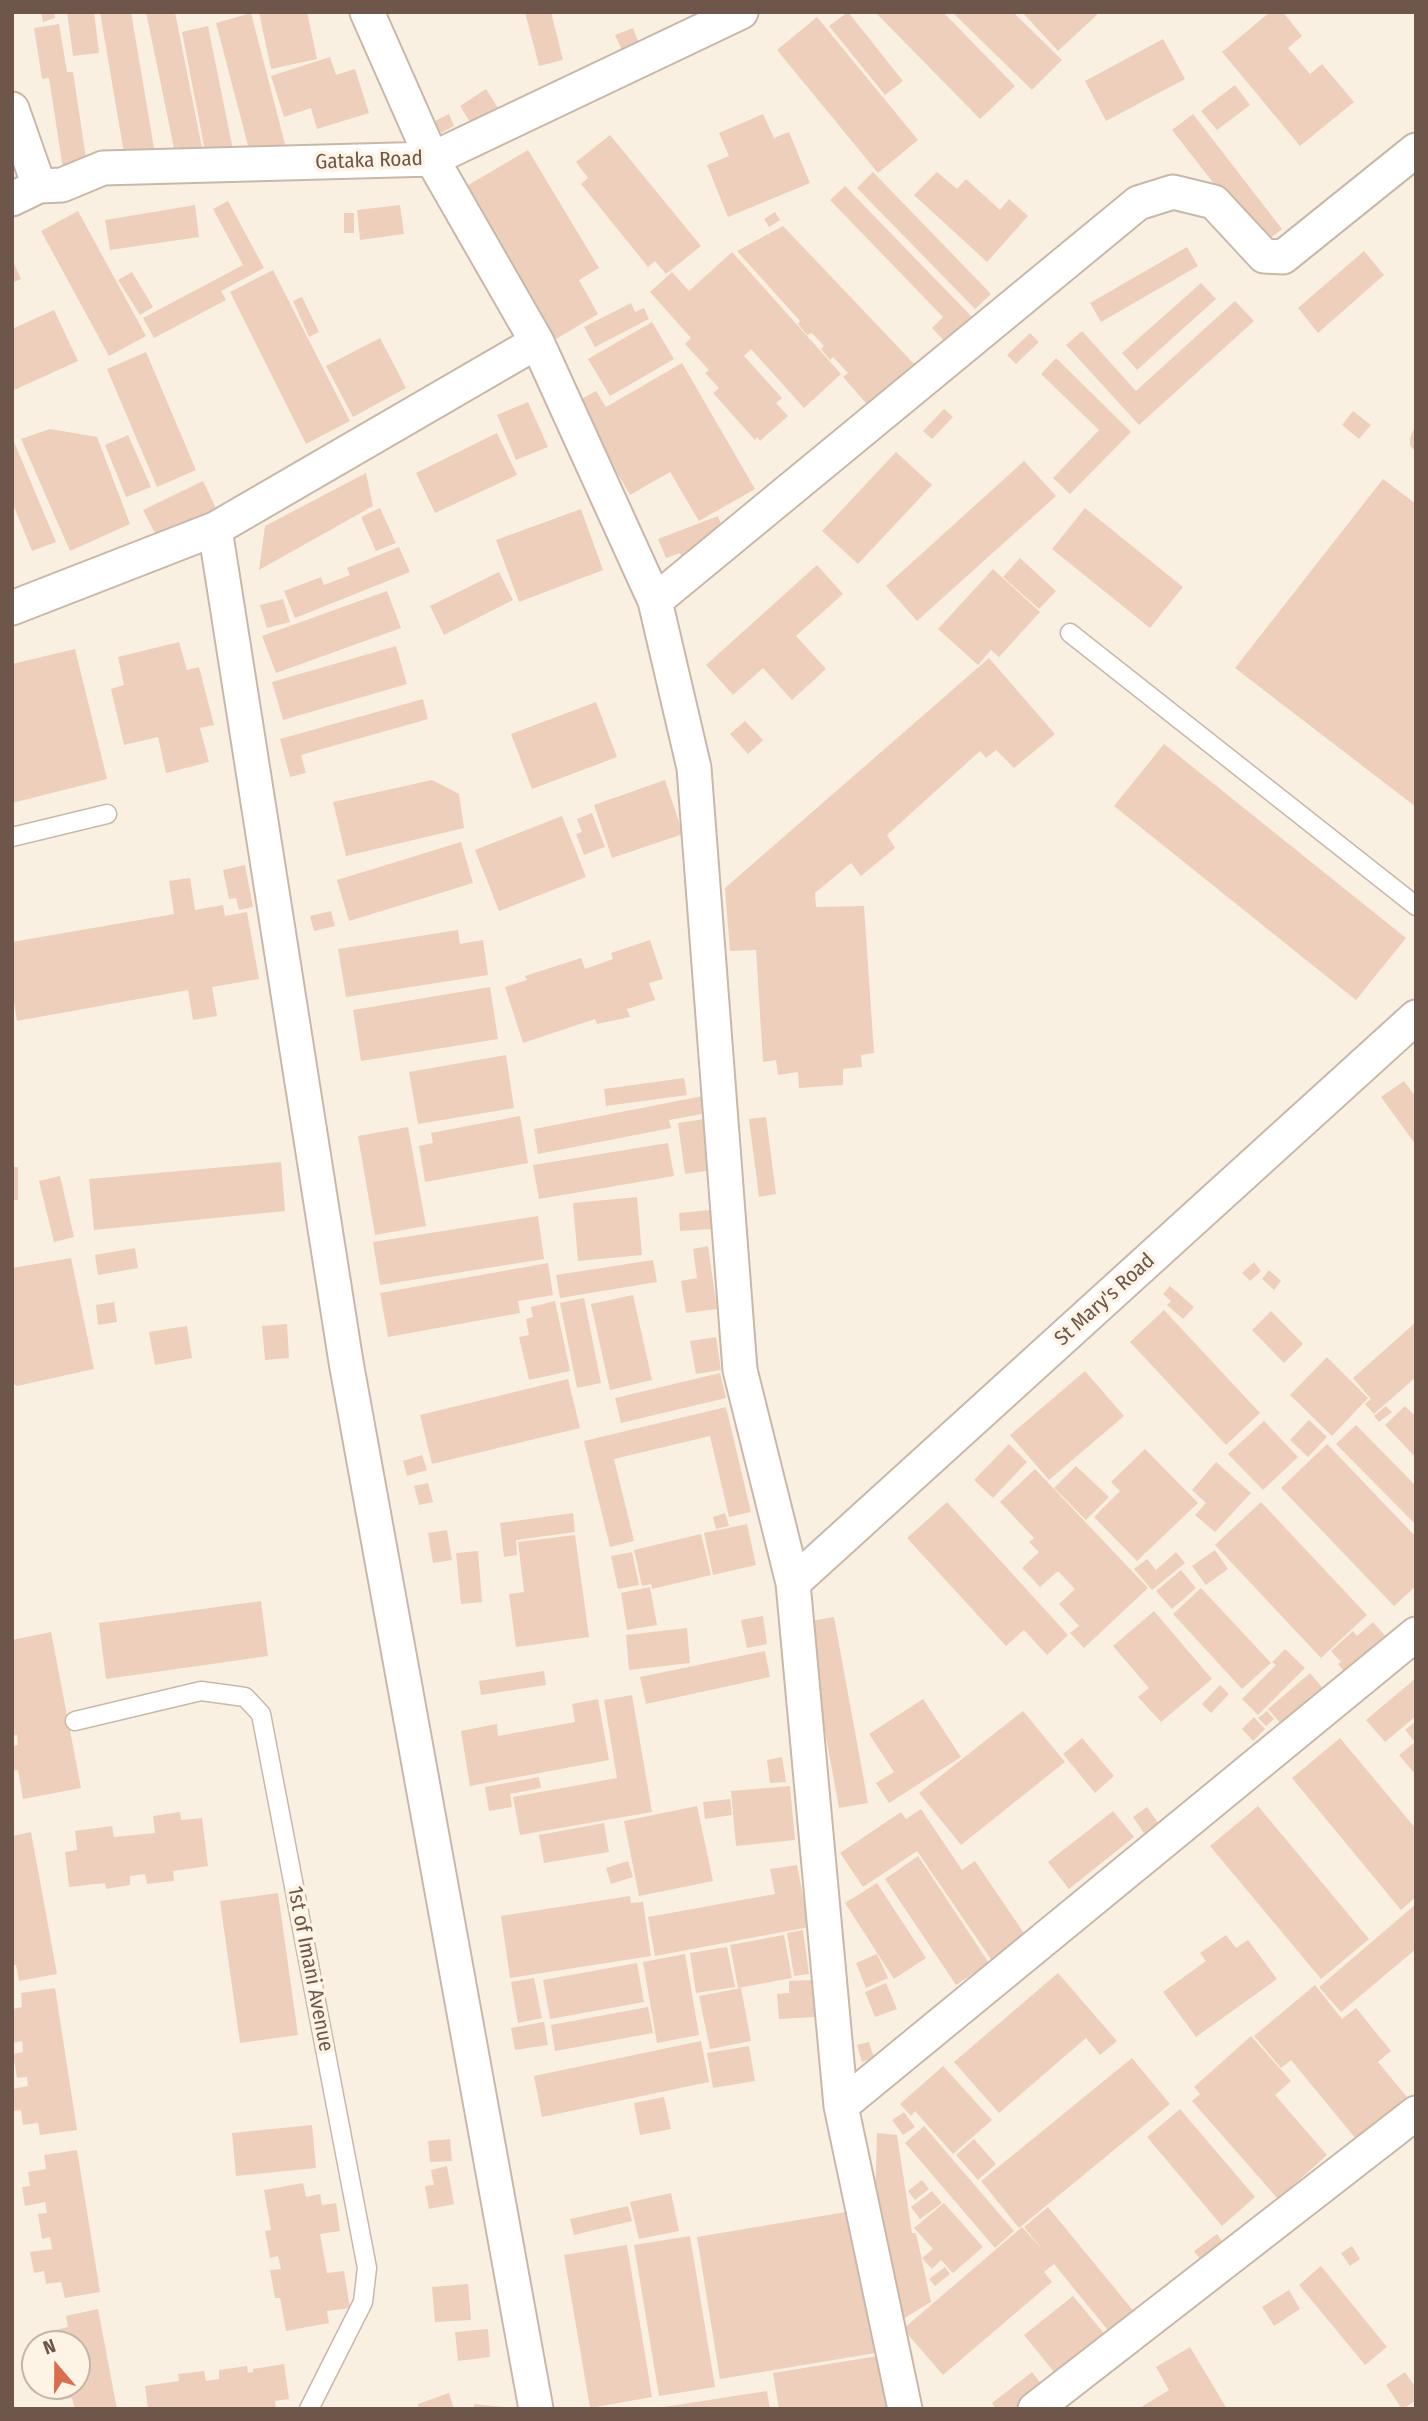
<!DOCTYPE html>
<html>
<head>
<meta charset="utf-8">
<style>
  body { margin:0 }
  #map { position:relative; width:1428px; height:2421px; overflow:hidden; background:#faf0e1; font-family:"Fira Sans Condensed",sans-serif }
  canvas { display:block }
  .frame { position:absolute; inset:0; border:14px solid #6e574a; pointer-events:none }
  .north { position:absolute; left:21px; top:2330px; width:70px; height:70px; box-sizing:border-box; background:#fdf4e6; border:2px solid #c4b5a8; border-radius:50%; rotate:340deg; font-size:19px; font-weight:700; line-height:28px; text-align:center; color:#6e574a }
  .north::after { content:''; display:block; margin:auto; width:24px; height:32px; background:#da6f4f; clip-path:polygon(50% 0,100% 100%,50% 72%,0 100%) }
</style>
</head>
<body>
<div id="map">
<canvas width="1428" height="2421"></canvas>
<div class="frame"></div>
<div class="north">N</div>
</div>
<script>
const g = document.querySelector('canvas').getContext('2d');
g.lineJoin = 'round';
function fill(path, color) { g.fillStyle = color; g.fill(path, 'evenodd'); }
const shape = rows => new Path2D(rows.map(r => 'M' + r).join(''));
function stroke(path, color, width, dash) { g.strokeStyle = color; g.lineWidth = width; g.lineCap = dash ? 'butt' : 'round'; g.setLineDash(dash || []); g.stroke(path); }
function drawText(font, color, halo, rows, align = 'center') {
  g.font = font + ' "Fira Sans Condensed",sans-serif'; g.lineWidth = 7; g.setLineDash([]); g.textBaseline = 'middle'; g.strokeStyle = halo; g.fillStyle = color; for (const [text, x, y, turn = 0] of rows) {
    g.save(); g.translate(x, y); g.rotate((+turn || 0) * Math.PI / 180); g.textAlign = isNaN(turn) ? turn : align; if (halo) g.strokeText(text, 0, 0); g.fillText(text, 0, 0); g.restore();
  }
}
const building = shape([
  [41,12,54,12,55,18,43,22],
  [67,12,94,12,99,53,73,56],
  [100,12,131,12,155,154,125,159],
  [146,12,175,12,204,158,177,163],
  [259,12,307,12,317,59,271,69],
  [525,12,551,12,563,60,539,66],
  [848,12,903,81,885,95,829,26],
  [875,12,943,12,1015,86,980,119],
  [952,12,1013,12,1062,60,1032,90],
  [1022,12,1100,12,1058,51],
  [1270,12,1283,12,1302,36,1288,48,1310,74,1322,64,1354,102,1300,146,1222,52],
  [251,13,286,148,251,157,216,23],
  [817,17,918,140,878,173,777,50],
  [59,24,67,72,73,72,87,165,63,169,49,78,42,79,34,28],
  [208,26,234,155,207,161,182,32],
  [633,28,639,44,622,50,615,35],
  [1163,39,1185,79,1106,121,1085,81],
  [330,57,336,75,355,69,369,113,317,129,311,108,284,117,271,76],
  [1235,85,1250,105,1217,130,1201,111],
  [486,89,498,108,472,125,460,106],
  [449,114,454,126,441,133,435,121],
  [763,114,774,138,789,132,810,183,728,217,707,165,729,156,719,133],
  [1193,114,1282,229,1262,245,1172,130],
  [610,135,701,246,666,274,655,261,648,267,581,184,588,178,576,162],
  [528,150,599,268,579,280,598,314,556,339,465,187],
  [873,172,991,294,975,309,857,188],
  [937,172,957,189,966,179,1000,210,1009,199,1028,216,987,262,914,195],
  [845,186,973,318,947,344,932,328,943,317,830,200],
  [228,201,264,268,221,291,226,300,154,338,143,318,243,265,213,209],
  [195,205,199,237,110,250,105,220],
  [400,205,404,234,360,240,357,210],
  [78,211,146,336,109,356,41,231],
  [775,212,780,220,769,227,764,219],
  [344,213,354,213,354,233,344,233],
  [783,226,918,368,871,409,843,377,848,373,833,357,830,360,821,349,824,346,812,333,807,335,798,324,800,321,737,251],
  [1187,247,1198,266,1101,322,1090,303],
  [1364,251,1384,275,1318,333,1298,308],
  [732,252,841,374,804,408,751,349,744,356,782,398,776,403,788,416,760,441,757,437,755,440,713,393,719,388,705,373,709,370,685,344,691,338,650,292,672,272,689,291],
  [12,259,21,279,12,283],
  [273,270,350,421,306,444,230,292],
  [132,272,153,307,140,315,118,280],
  [1201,283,1216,299,1137,370,1122,353],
  [302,297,319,332,309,337,293,301],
  [1235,301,1254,321,1139,425,1066,345,1082,331,1136,391],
  [631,303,635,312,644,308,649,319,595,347,584,327],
  [54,310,78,361,12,391,12,329],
  [652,322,674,359,610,396,588,359],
  [1030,333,1039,342,1016,364,1007,355],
  [380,338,406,388,353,417,326,366],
  [146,352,196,470,157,487,107,369],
  [1056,358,1131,432,1070,494,1053,478,1099,430,1041,374],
  [682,363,755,489,699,521,670,472,630,495,576,402,596,391,606,407],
  [528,402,548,447,516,460,497,415],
  [944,409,953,417,932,439,923,431],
  [1353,411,1371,425,1359,439,1342,425],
  [1416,423,1416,453,1410,445,1410,439],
  [50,429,97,437,130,524,70,551,21,439],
  [497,433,517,475,435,513,416,473],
  [128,435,151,487,126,497,105,445],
  [12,437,56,542,32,551,12,502],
  [896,452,932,485,858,564,822,531],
  [1024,461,1056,496,917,621,886,586],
  [366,473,373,506,259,570,265,526],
  [1383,479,1416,504,1416,807,1235,668],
  [203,481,216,508,157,537,143,510],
  [380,508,396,543,376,551,361,517],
  [1085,508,1183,587,1150,628,1052,549],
  [581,509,603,570,519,602,496,540],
  [718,516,726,538,681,556,680,553,666,558,658,539],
  [399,547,410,572,295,618,284,591,321,577,324,585,350,575,347,568],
  [1020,558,1056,591,1039,609,1003,577],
  [817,565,843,594,796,636,826,669,792,700,763,668,733,695,706,665],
  [993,569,1040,612,999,657,991,650,978,665,938,629],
  [499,572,513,600,444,635,430,606],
  [387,591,401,628,276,673,262,636],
  [283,599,290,622,267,628,260,605],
  [179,642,187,670,199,667,214,725,200,728,209,762,166,773,158,737,124,745,111,689,124,685,118,657],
  [396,646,407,684,283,720,272,682],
  [75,649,107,779,12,803,12,664],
  [989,658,1055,734,1014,768,996,750,986,758,980,751,887,835,895,848,861,876,851,863,815,893,816,907,864,906,874,1053,861,1055,862,1067,843,1069,843,1085,799,1088,798,1072,778,1075,776,1060,763,1062,756,950,730,951,725,888],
  [423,699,428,719,301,755,306,773,290,777,280,739],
  [596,702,617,757,532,789,511,734],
  [745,721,763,740,748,754,730,734],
  [1164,744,1406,938,1356,1000,1114,806],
  [432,780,459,794,464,828,346,856,333,802],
  [665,780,683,834,612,858,594,805],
  [592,813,605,847,584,855,576,834,582,832,577,819],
  [562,816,586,877,499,911,475,850],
  [461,842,473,883,349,921,337,880],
  [245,865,253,907,239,910,236,898,229,899,223,870],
  [190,878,195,910,223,905,225,916,247,912,259,979,212,987,217,1016,193,1020,188,990,17,1021,12,990,12,942,174,914,169,881],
  [331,911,335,926,314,931,310,916],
  [458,930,460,944,483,940,488,975,346,997,338,949],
  [650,940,663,979,649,983,655,1000,627,1009,630,1017,597,1024,595,1019,523,1043,505,987,527,980,525,976,581,958,585,969,613,959,611,953],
  [490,987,498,1039,361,1061,353,1010],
  [506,1055,514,1108,418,1124,409,1072],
  [684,1078,687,1095,606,1106,604,1089],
  [1404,1081,1416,1097,1416,1145,1381,1097],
  [703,1096,707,1113,669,1120,671,1128,538,1154,534,1129],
  [520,1116,528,1163,425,1182,419,1146,433,1143,431,1133],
  [766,1117,776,1194,759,1197,749,1119],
  [704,1119,712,1170,685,1174,678,1123],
  [408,1127,426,1226,375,1235,358,1136],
  [668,1143,674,1176,539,1199,533,1165],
  [281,1162,285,1211,94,1230,89,1179],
  [12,1167,18,1167,18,1200,12,1200],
  [60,1176,74,1237,54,1242,39,1181],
  [637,1197,642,1255,578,1261,573,1203],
  [710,1210,712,1229,680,1231,679,1213],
  [538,1216,544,1259,380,1285,373,1242],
  [708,1246,717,1309,686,1313,681,1281,697,1278,693,1249],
  [135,1248,138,1268,98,1275,95,1255],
  [71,1258,94,1369,17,1386,12,1383,12,1268],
  [653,1260,657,1282,560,1298,556,1275],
  [1254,1262,1261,1271,1250,1281,1242,1273],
  [548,1263,553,1295,518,1301,520,1313,388,1337,380,1293],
  [1269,1270,1281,1281,1274,1290,1262,1279],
  [1170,1286,1194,1307,1183,1319,1167,1305,1171,1301,1163,1294],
  [633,1295,652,1380,610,1390,591,1304],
  [584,1298,601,1383,577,1388,560,1303],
  [555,1301,570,1371,529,1380,519,1337,529,1335,526,1319,533,1317,531,1307],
  [114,1302,117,1322,98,1325,96,1305],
  [1164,1310,1260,1413,1226,1445,1130,1342],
  [1271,1311,1303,1344,1284,1363,1252,1330],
  [1416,1322,1416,1377,1374,1414,1365,1404,1371,1399,1353,1378],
  [287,1324,289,1358,265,1360,262,1326],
  [187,1326,192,1358,155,1365,149,1332],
  [716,1337,721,1370,696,1374,690,1341],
  [1327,1357,1368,1398,1332,1436,1290,1395],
  [1085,1371,1124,1416,1049,1480,1010,1435],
  [720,1373,726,1398,621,1423,615,1398],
  [568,1379,580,1428,432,1464,420,1415],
  [1386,1406,1392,1412,1379,1422,1374,1416],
  [1405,1406,1416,1417,1416,1458,1385,1425],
  [726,1407,751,1512,729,1517,710,1436,614,1459,634,1541,610,1547,584,1441],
  [1309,1420,1327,1437,1308,1457,1290,1440],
  [1264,1421,1298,1457,1263,1490,1228,1454],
  [1356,1425,1416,1486,1416,1525,1336,1444],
  [1009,1444,1027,1462,993,1498,974,1480],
  [1327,1444,1416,1537,1416,1586,1394,1606,1281,1488],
  [1145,1449,1198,1503,1137,1561,1094,1517,1120,1491,1111,1482],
  [422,1455,427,1470,407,1476,403,1461],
  [1216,1462,1251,1493,1215,1532,1195,1515,1206,1503,1192,1490],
  [1076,1466,1109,1497,1086,1520,1054,1488],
  [1035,1469,1148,1588,1084,1648,1070,1633,1079,1626,1059,1604,1075,1589,1058,1571,1040,1587,1022,1568,1039,1552,1029,1542,1034,1538,1000,1502],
  [428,1483,433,1502,419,1505,414,1486],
  [947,1502,1068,1635,1047,1655,1024,1630,1006,1646,907,1538],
  [1261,1502,1367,1615,1321,1658,1215,1545],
  [573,1513,575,1532,516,1540,517,1555,504,1557,500,1523],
  [725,1513,729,1526,716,1529,713,1517],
  [747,1524,756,1565,713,1575,704,1533],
  [447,1530,452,1560,433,1563,428,1533],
  [701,1534,711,1575,652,1589,651,1584,642,1586,634,1550],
  [575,1535,589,1637,516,1647,509,1594,524,1592,518,1542],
  [1215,1550,1228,1569,1206,1585,1192,1566],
  [478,1551,482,1602,461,1604,456,1553],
  [632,1552,639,1585,618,1589,611,1556],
  [1176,1552,1185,1563,1152,1590,1134,1569,1147,1559,1156,1570],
  [1181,1570,1196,1588,1172,1609,1156,1591],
  [650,1587,657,1625,627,1630,621,1593],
  [1201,1588,1271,1663,1242,1689,1173,1614],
  [261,1601,268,1656,106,1679,99,1623],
  [1154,1611,1212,1679,1161,1722,1138,1697,1149,1688,1113,1646],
  [763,1616,767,1644,747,1648,741,1620],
  [834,1617,868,1803,839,1808,805,1622],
  [1373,1622,1388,1639,1347,1675,1338,1664,1341,1662,1331,1651,1353,1631,1357,1636],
  [687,1628,690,1663,629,1670,626,1635],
  [51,1632,81,1788,23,1799,18,1770,12,1771,12,1746,18,1745,17,1735,12,1736,12,1709,14,1708,12,1698,12,1640],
  [1285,1649,1305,1668,1258,1715,1242,1699,1276,1665,1272,1662],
  [765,1651,770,1677,646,1704,640,1677],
  [544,1671,546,1685,481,1695,479,1681],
  [1310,1673,1326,1692,1285,1728,1268,1709],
  [1416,1678,1416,1716,1385,1742,1366,1720],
  [1220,1685,1229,1694,1211,1713,1202,1704],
  [632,1695,652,1812,520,1835,513,1797,617,1778,604,1700],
  [598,1699,609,1760,470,1786,461,1731,497,1724,498,1736,575,1722,572,1704],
  [923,1699,961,1757,889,1803,876,1783,894,1772,869,1734],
  [1023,1711,1065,1762,961,1845,919,1793],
  [1267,1711,1274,1719,1266,1726,1258,1718],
  [1254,1717,1265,1729,1253,1741,1242,1729],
  [1416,1721,1416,1775,1399,1755,1415,1742,1405,1730],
  [1082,1738,1114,1776,1095,1793,1063,1754],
  [1340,1738,1416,1829,1416,1897,1401,1910,1292,1778],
  [782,1757,786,1782,770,1783,767,1760],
  [539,1777,541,1788,510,1794,512,1807,489,1811,485,1787],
  [790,1786,795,1840,736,1846,731,1791],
  [730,1799,732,1815,705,1819,703,1802],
  [697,1806,713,1881,639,1896,624,1821],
  [1258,1806,1369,1939,1321,1979,1210,1846],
  [1147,1807,1158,1823,1144,1833,1133,1817],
  [921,1809,962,1870,975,1861,1028,1939,993,1962,917,1851,863,1887,840,1853,901,1812,906,1819],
  [1113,1811,1134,1837,1069,1889,1048,1862],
  [180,1812,181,1820,202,1818,208,1866,173,1871,174,1881,147,1884,145,1874,130,1876,130,1885,106,1889,105,1883,69,1887,65,1852,77,1850,75,1831,112,1826,114,1837,155,1833,153,1816],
  [604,1823,609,1852,544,1863,539,1835],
  [31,1832,57,1974,19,1981,16,1965,12,1966,12,1836],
  [918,1856,989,1963,956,1985,885,1879],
  [628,1861,633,1877,611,1884,606,1868],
  [797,1865,809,1927,655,1956,648,1917,775,1894,770,1869],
  [877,1883,926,1958,894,1979,845,1903],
  [278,1893,298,2035,240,2043,220,1901],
  [630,1896,631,1903,643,1902,651,1956,510,1978,501,1916],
  [1416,1904,1416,1949,1341,2012,1319,1987],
  [803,1930,809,1974,794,1976,787,1933],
  [784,1935,792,1978,738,1988,730,1945],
  [1226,1935,1236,1948,1248,1940,1277,1979,1196,2037,1163,1992,1206,1961,1200,1953],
  [727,1947,735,1987,696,1993,690,1953],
  [685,1954,699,2035,657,2043,643,1962],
  [877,1954,888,1978,866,1988,856,1963],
  [637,1963,644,2002,550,2019,543,1980],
  [1058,1973,1117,2041,1100,2055,1086,2038,999,2113,954,2062],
  [534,1978,542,2018,518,2023,511,1982],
  [815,1980,817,2017,779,2019,777,1994,789,1993,789,1981],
  [886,1983,897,2009,875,2017,865,1992],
  [1315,1985,1342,2019,1356,2008,1391,2051,1378,2062,1407,2097,1356,2139,1291,2060,1281,2068,1254,2036],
  [55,1988,77,2130,40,2135,38,2123,23,2125,21,2110,12,2111,12,2089,28,2086,27,2077,17,2078,13,2054,23,2052,22,2041,12,2043,12,2009,22,2007,21,1993],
  [741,1988,751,2041,710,2049,699,1996],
  [648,2007,653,2033,555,2051,551,2025],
  [544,2022,548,2045,515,2050,511,2028],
  [1251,2036,1291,2081,1275,2095,1327,2155,1278,2199,1192,2101,1200,2094,1194,2087],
  [701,2041,709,2082,542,2117,534,2076],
  [869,2042,874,2058,862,2062,857,2045],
  [749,2046,755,2081,713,2088,707,2053],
  [1132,2058,1170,2104,1019,2228,981,2181],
  [943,2066,992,2120,953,2154,915,2111,911,2116,900,2104],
  [664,2097,671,2129,640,2135,634,2103],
  [1180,2109,1255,2197,1222,2226,1147,2137],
  [904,2112,915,2127,903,2135,892,2120],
  [312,2125,316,2168,236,2176,232,2133],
  [924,2126,1014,2231,995,2248,905,2143],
  [877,2133,897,2135,912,2233,916,2233,931,2302,893,2325,875,2209],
  [450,2139,452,2161,430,2162,428,2141],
  [974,2139,996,2164,978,2180,956,2155],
  [77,2150,100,2292,65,2298,61,2282,46,2284,44,2271,34,2273,30,2252,52,2249,50,2237,42,2239,38,2214,47,2213,45,2202,25,2206,22,2187,30,2186,28,2172,46,2169,44,2155],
  [447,2166,454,2204,429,2209,425,2186,434,2185,431,2170],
  [922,2180,929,2189,915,2200,908,2191],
  [303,2183,306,2197,320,2194,322,2205,336,2203,340,2231,320,2234,327,2273,344,2271,350,2308,327,2311,329,2323,286,2331,280,2298,275,2298,270,2270,281,2269,278,2256,270,2258,265,2231,271,2230,264,2190],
  [932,2191,942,2203,920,2219,911,2207],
  [671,2193,679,2231,639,2239,630,2202],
  [944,2203,983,2247,953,2273,941,2260,932,2269,922,2258,933,2249,914,2228],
  [628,2206,632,2221,574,2235,570,2219],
  [1048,2207,1140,2319,1115,2339,1054,2264,1044,2272,1052,2282,943,2375,903,2329,1022,2227,1043,2250,1024,2227],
  [858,2210,881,2352,720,2379,697,2237],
  [1217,2234,1228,2250,1205,2266,1194,2251],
  [690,2236,715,2387,659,2396,634,2245],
  [627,2245,652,2397,590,2408,564,2255],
  [1352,2246,1360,2259,1350,2266,1341,2253],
  [1321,2266,1387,2347,1365,2365,1299,2285],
  [945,2267,950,2274,935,2286,929,2279],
  [468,2284,471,2320,435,2322,432,2287],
  [1289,2290,1300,2309,1274,2326,1262,2307],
  [1073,2296,1112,2343,1063,2383,1024,2335],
  [98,2309,117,2409,75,2409,72,2398,64,2399,62,2386,77,2386,77,2344,53,2344,51,2331,68,2327,66,2316],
  [488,2329,490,2357,458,2361,455,2332],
  [1190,2347,1227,2409,1138,2409,1169,2390,1156,2367],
  [884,2355,892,2409,779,2409,773,2373],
  [284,2364,289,2399,275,2401,276,2409,148,2409,145,2386,179,2381,178,2374,204,2371,206,2381,219,2379,219,2370,247,2366,248,2373,253,2372,253,2369],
  [1032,2372,1049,2394,1030,2409,996,2409,992,2403],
  [1405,2372,1416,2388,1416,2401,1402,2409,1386,2385],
  [767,2391,770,2409,664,2409,664,2407],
  [449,2393,454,2409,419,2409,418,2404],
  [474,2404,504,2407,504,2409,474,2409]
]);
const lane = shape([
  [1070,633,1416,906],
  [12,837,107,814],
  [75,1721,201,1691,245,1697,261,1714,367,2268,363,2302,309,2409]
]);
const street = shape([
  [367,12,432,159,537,342,655,601,694,768,740,1370,793,1583,841,2106,905,2409],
  [12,109,39,186],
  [12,199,39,186,62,185,103,168,432,159,741,12],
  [215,529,346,1362,536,2409],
  [655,601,1138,203,1173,192,1214,202,1264,256,1283,257,1416,150],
  [12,608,215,529,537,342],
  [793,1583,1416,1017],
  [841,2106,1416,1634],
  [1035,2409,1416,2113]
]);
const streetNames = [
  ["Gataka Road",369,161,-2],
  ["St Mary's Road",1105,1300,-42],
  ["1st of Imani Avenue",310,1969,79]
];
fill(building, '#edcfbb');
stroke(lane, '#c9b8a9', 21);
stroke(street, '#c9b8a9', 37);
stroke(lane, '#fff', 18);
stroke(street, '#fff', 33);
drawText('21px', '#6e574a', '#fdf4e6', streetNames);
</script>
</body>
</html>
